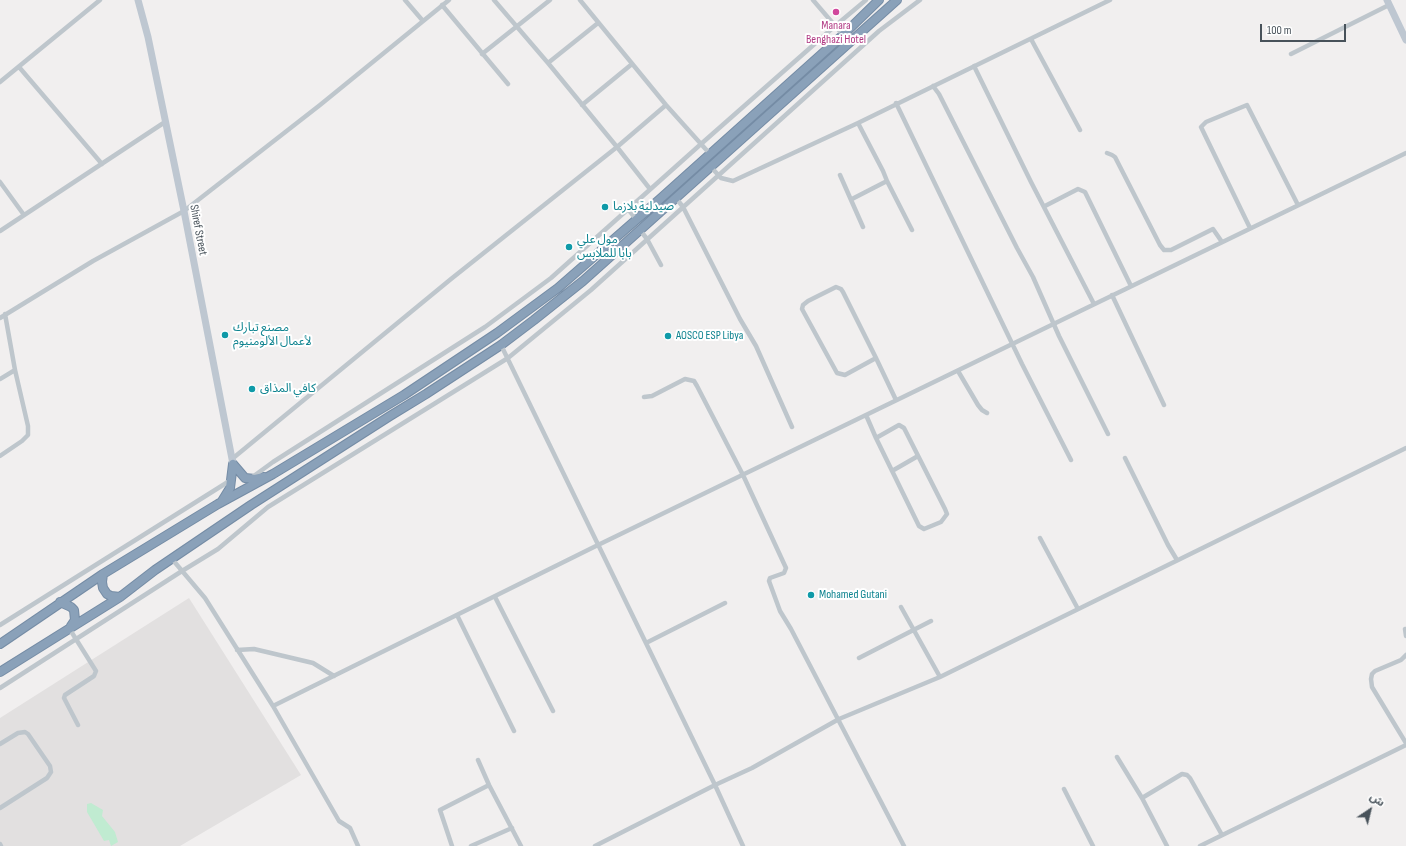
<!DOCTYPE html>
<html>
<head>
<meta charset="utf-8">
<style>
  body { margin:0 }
  #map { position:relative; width:1406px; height:846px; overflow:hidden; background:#f1efef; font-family:"Sofia Sans Condensed","Noto Sans Arabic",sans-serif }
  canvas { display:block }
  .north { position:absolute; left:1350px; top:790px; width:40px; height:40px; -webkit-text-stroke:3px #fff; paint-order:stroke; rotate:35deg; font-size:11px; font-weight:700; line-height:16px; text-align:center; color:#48525a }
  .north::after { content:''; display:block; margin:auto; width:14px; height:18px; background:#48525a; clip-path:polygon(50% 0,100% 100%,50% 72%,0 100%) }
  .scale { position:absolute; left:1260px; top:24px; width:86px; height:18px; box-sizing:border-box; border:2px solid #48525a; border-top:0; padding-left:5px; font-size:12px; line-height:14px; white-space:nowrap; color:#48525a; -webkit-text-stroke:3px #fff; paint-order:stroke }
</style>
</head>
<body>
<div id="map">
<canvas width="1406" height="846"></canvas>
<div class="north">ش</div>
<div class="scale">100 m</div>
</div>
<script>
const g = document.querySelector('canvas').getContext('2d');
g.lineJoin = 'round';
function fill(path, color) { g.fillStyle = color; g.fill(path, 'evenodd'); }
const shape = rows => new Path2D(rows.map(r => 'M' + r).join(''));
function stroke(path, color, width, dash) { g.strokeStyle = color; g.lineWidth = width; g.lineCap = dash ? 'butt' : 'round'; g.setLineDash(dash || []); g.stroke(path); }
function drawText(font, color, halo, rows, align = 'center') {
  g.font = font + ' "Sofia Sans Condensed","Noto Sans Arabic",sans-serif'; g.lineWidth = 4; g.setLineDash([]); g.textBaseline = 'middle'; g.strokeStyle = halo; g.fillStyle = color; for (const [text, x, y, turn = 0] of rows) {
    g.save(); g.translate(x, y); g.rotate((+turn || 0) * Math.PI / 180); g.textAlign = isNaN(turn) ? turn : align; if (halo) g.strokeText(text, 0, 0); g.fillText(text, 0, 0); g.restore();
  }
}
const education = shape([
  [189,598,301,775,180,846,0,846,0,718]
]);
const green = shape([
  [91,803,103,810,102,816,115,832,118,842,111,846,109,840,104,841,87,812,87,804]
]);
const street = shape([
  [405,0,423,21],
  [494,0,548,63,617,147,650,189],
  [580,0,666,105,710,154],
  [813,0,843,35],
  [442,5,508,84],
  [1031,39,1080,130],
  [482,54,550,0],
  [1291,54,1389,5],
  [548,63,598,23],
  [974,66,1031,182,1094,304],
  [19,67,102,164],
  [0,82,100,0],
  [933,86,939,94,1017,248,1033,277,1059,336,1108,434],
  [896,103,1022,364,1071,460],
  [582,105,632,64],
  [1107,153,1112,155,1115,157,1160,245,1164,250,1171,250,1213,229,1222,242],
  [711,167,721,178,733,181,858,123,1110,0],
  [840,175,863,227],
  [887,181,912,230],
  [0,182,24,215],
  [676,198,683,207,740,319,756,346,792,427],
  [852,199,887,181,883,171,858,123],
  [1045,206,1078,189,1085,192,1131,286],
  [628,209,636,219],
  [1250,228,1201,127,1206,122,1247,105,1298,205],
  [640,230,647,239,661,265],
  [0,231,165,122],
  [1112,295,1164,405],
  [0,318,93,261,184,211,320,105,449,0],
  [501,345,715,785,743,846],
  [876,358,845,375,837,373,802,309,803,305,808,301,836,287,841,289,843,292,876,358,896,400],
  [958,371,978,405,982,410,987,413],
  [0,379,15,370],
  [644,397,652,396,685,379,694,381,697,386,743,475,786,568,784,573,770,578,769,581,780,611,791,629,904,846],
  [866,415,876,438,919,526,924,529,941,522,947,514,945,509,904,428,899,425,876,438],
  [0,456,22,441,28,435,28,426,15,370,5,314],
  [1125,458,1168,545,1177,560],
  [232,459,451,279,617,147,666,105],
  [892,471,918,456],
  [251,478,273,462,485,327,551,278,701,144,835,26,866,0],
  [1040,538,1078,609],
  [172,559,205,598,273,706,339,821,350,828,358,846],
  [495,597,553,711],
  [901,607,940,677],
  [457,615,514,731],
  [0,625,231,480],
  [69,628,96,671,94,676,65,695,64,698,78,725],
  [1405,629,1406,636],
  [646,643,725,603],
  [237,650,254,649,313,663,334,676],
  [1406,655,1401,660,1375,671,1372,674,1371,679,1372,687,1406,743],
  [859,658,931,621],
  [0,688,182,571,218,549,268,507,508,358,591,290,879,31,920,0],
  [273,706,598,545,1406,153],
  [0,744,18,733,25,732,28,734,50,766,51,772,47,778,0,808],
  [1117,757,1142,798,1167,846],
  [478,760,489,785,521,846],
  [1064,789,1093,846],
  [1142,798,1182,774,1187,775,1190,778,1222,835],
  [0,844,1,846],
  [452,846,440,810,489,785],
  [471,846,512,828],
  [595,846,715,785,752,768,839,719,940,677,1406,448],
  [1200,846,1406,745]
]);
const secondary = shape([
  [138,0,148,37,184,211,233,464],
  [1387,0,1406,40]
]);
const highway = shape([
  [233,464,245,478,255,479,264,477],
  [222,501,230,488,233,464],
  [103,574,102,582,103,588,107,594,111,596,120,597],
  [60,602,71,607,74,610,75,620,71,626],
  [0,644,103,574,218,504,273,474,404,395,497,333,558,288,660,199,843,35,879,0],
  [0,672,120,597,155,570,251,505,390,416,426,394,501,345,534,320,583,281,897,0]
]);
const markers = [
  [836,12,4,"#d1479c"],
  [605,207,4,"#0f9aa8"],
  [569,247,4,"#0f9aa8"],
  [225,335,4,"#0f9aa8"],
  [668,336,4,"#0f9aa8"],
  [252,389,4,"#0f9aa8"],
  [811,595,4,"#0f9aa8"]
];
const hotelNames = [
  ["Manara",836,26],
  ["Benghazi Hotel",836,40]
];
const cultureNames = [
  ["صيدلية بلازما",613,207],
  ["مول علي",577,240],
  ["بابا للملابس",577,254],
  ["مصنع تبارك",233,328],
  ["لأعمال الألومنيوم",233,342],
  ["AOSCO ESP Libya",676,336],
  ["كافي المذاق",260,389],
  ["Mohamed Gutani",819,595]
];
const streetNames = [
  ["Shiref Street",198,230,79]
];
fill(education, '#e2e0e0');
fill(green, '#c0ebd1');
stroke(highway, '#758ca5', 10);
stroke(street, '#bec6cc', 4.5);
stroke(secondary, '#bec7d1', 7);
stroke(highway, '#8aa1b9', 8);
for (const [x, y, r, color] of markers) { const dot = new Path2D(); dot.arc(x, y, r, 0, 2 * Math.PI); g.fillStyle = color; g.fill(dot); stroke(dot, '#fff', 1.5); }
drawText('12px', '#b23c85', '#fff', hotelNames);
drawText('12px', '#0d838f', '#fff', cultureNames, 'left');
drawText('12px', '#48525a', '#fff', streetNames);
</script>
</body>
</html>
